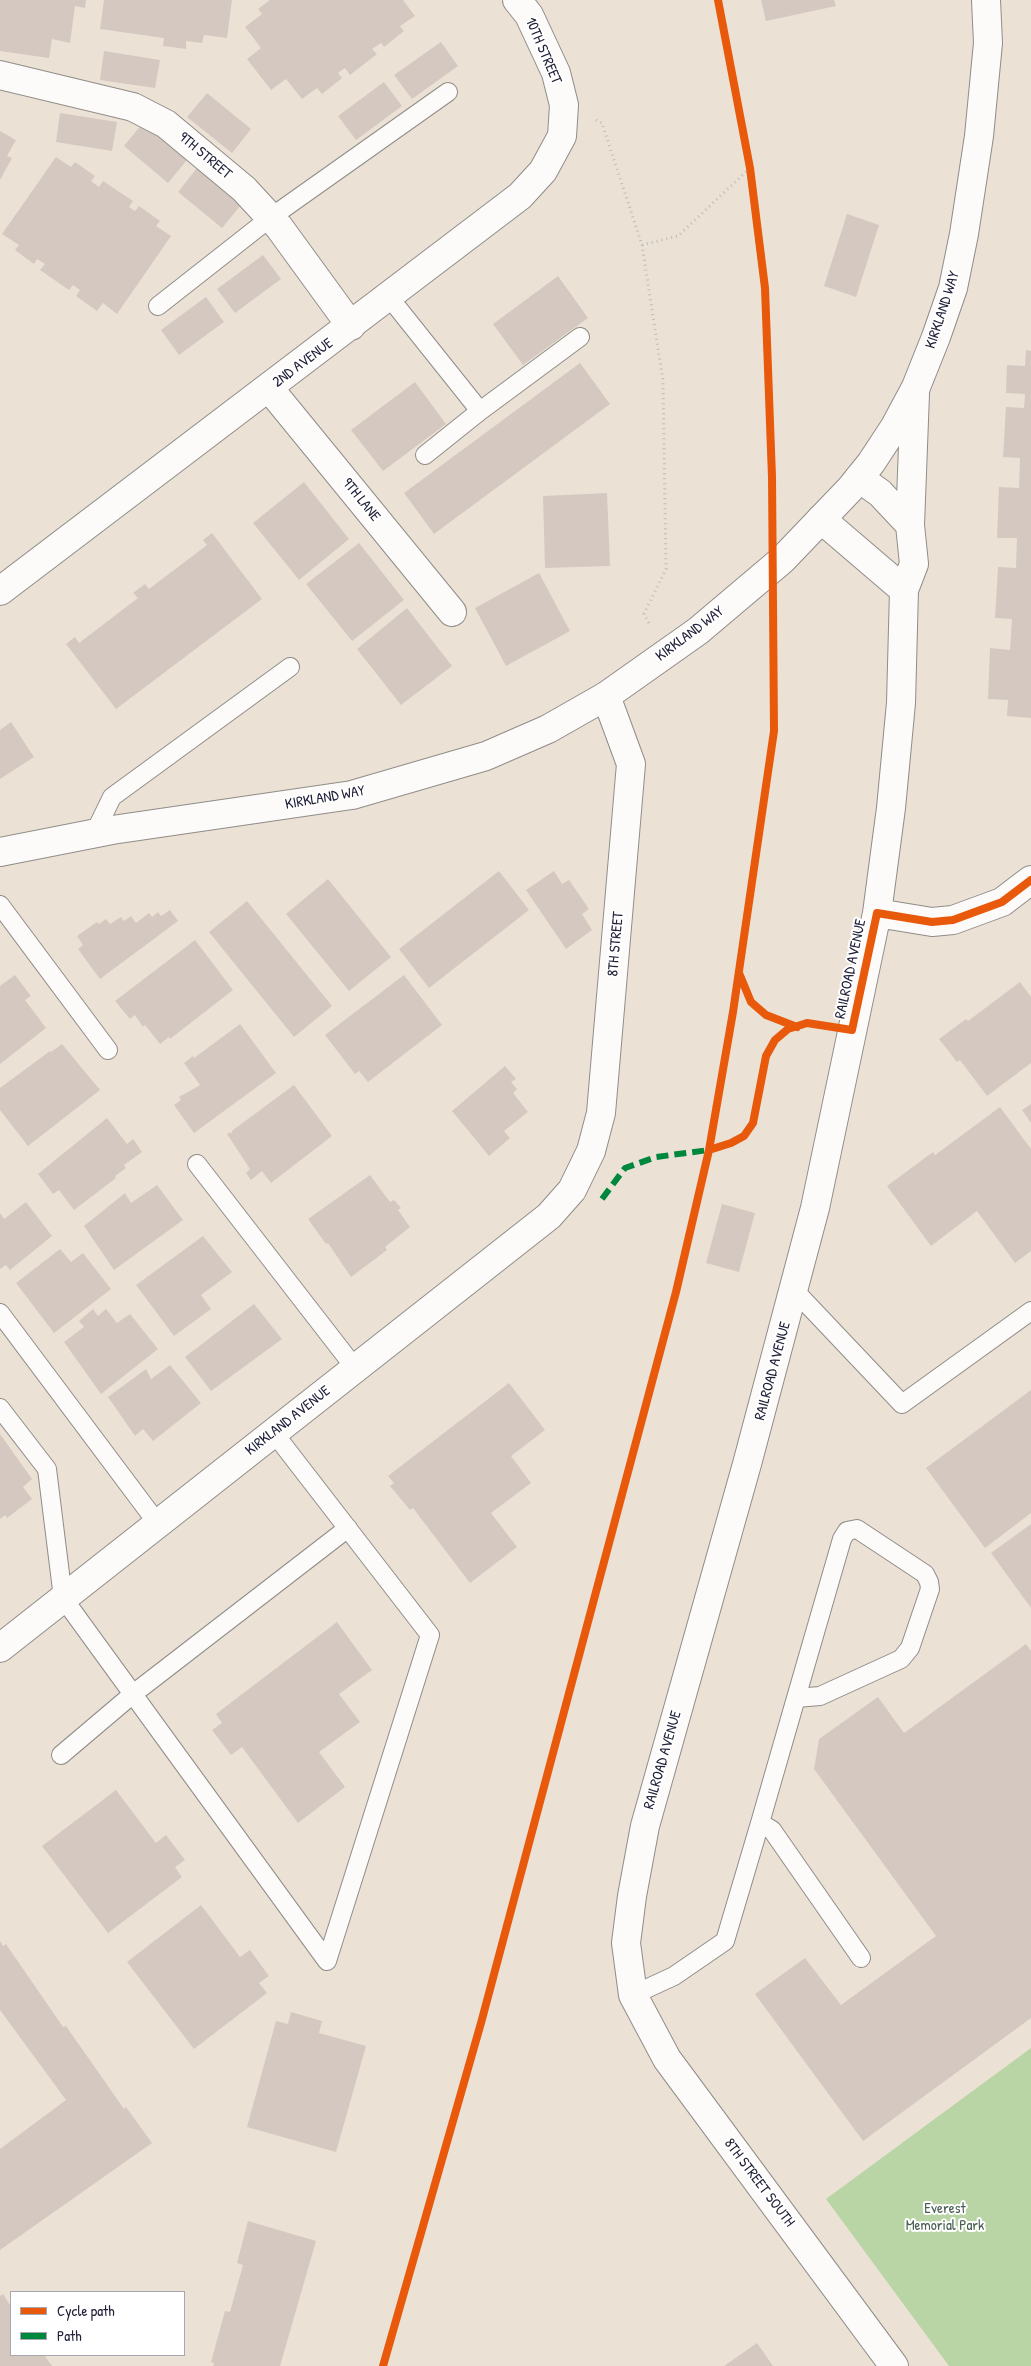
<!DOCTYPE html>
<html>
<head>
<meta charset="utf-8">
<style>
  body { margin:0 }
  #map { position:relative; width:1031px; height:2366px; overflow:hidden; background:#ebe2d5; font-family:"Patrick Hand",sans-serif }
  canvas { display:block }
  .legend { position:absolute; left:10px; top:2291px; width:175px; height:65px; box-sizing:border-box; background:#fff; border:1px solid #a7a7b1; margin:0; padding:6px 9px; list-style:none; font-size:15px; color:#22223b }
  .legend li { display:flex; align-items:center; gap:10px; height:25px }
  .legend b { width:25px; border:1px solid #a7a7b1 }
</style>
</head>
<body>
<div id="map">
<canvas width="1031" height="2366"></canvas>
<ul class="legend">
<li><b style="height:6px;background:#e8590c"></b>Cycle path</li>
<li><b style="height:6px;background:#00873e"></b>Path</li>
</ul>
</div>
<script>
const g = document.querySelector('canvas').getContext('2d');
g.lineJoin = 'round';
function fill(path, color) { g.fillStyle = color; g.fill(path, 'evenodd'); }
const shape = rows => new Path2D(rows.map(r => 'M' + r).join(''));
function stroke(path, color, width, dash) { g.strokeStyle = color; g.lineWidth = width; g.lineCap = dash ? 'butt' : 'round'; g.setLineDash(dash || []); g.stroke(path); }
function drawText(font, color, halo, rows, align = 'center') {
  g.font = font + ' "Patrick Hand",sans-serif'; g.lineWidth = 4; g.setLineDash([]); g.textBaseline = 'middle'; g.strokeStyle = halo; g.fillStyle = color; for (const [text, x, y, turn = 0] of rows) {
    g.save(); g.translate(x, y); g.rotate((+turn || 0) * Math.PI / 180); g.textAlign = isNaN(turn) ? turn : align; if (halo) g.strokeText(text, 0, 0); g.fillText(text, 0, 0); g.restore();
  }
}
const green = shape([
  [1031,2048,1031,2366,949,2366,826,2199]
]);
const building = shape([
  [0,0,86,0,85,8,75,6,70,43,52,39,49,58,0,51],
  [104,0,232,0,227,38,204,35,202,43,186,41,186,49,163,46,164,38,100,29],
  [270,0,403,0,415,16,400,26,404,31,384,47,381,43,372,49,377,54,350,75,345,68,338,73,342,78,322,94,317,88,302,99,286,79,271,90,247,59,261,48,245,27,262,14,258,9],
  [761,0,834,0,836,6,766,21],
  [441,42,458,66,412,99,394,75],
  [104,51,160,60,155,88,100,80],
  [384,82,402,106,356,140,338,116],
  [207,93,251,129,232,153,187,117],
  [60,113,117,122,112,151,56,142],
  [142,124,187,160,168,183,124,146],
  [0,131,16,140,7,156,12,158,0,180],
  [56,157,71,167,75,162,95,176,91,181,99,187,103,181,133,201,129,207,135,211,139,206,160,221,156,226,171,236,117,314,103,303,97,311,76,296,80,290,73,285,69,290,40,270,45,264,37,259,34,264,15,250,19,245,2,234],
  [197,168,241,205,222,228,178,192],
  [847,214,879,225,856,297,824,286],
  [263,255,281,279,235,313,217,289],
  [558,276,588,318,523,365,493,324],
  [206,297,224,322,179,355,161,330],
  [1026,350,1031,351,1031,718,1007,716,1008,700,988,699,990,648,1010,650,1012,619,995,618,998,567,1016,568,1017,538,997,538,999,487,1019,488,1020,458,1003,457,1006,407,1024,408,1025,394,1006,393,1007,365,1025,366],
  [580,363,610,404,434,534,404,493],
  [415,382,446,424,383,471,351,430],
  [304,482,349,539,299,580,253,523],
  [607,493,610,566,545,568,543,496],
  [212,533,262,599,116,709,66,644,75,637,79,643,138,598,133,593,145,584,149,589,207,545,203,540],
  [359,543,404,600,352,641,306,584],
  [539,573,570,631,506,666,475,608],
  [407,608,452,666,401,705,357,649],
  [11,722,34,757,0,779,0,730],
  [499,871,529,910,429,988,399,949],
  [554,871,562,884,569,880,589,909,582,914,592,930,566,949,526,890],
  [328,879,391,957,349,991,286,914],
  [247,901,332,1006,294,1037,209,932],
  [170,910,178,921,100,979,78,949,83,945,77,936,97,922,99,924,106,919,110,924,121,917,124,921,131,916,136,923,149,913,152,917,158,912,161,916],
  [195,940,233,990,170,1039,169,1037,160,1044,145,1025,143,1027,135,1015,130,1019,115,1001],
  [15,975,31,996,25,1000,46,1028,0,1064,0,986],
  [404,975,442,1025,368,1082,359,1071,355,1074,325,1035],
  [1020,982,1031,997,1031,1063,987,1096,960,1060,957,1062,939,1039,966,1019,968,1021],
  [240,1024,276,1073,194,1133,174,1105,181,1100,179,1097,200,1085,184,1063,193,1056,194,1058],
  [62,1044,100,1090,28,1146,0,1110,0,1088,50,1051,51,1052],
  [505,1066,516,1079,511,1082,517,1089,513,1093,528,1112,504,1131,510,1138,489,1156,452,1111],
  [294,1085,332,1136,271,1183,262,1171,251,1180,246,1173,250,1169,227,1134,230,1132,231,1134,233,1130],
  [1031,1104,1031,1123,1022,1110],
  [1000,1107,1031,1149,1031,1251,1015,1263,977,1211,931,1246,887,1186,933,1152,935,1155],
  [107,1118,127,1144,133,1139,142,1152,124,1165,126,1168,115,1176,116,1178,74,1210,59,1190,53,1194,38,1174],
  [370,1175,390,1202,394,1200,401,1208,398,1210,410,1227,385,1247,387,1250,351,1277,328,1243,326,1244,308,1219],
  [157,1185,183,1220,114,1270,84,1226,125,1193,131,1203],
  [26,1202,52,1236,10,1270,6,1265,0,1269,0,1213,4,1219],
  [722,1204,755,1213,739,1272,706,1263],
  [203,1236,232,1272,201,1295,211,1309,174,1336,136,1285],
  [60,1249,71,1262,83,1253,111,1289,54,1333,16,1283],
  [254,1304,282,1339,211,1391,185,1357],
  [93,1309,98,1316,106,1309,117,1323,130,1314,158,1349,101,1394,64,1342,84,1327,79,1321],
  [170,1365,201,1403,153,1441,143,1429,135,1436,108,1397,146,1369,151,1379],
  [509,1383,545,1430,511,1456,531,1483,491,1513,517,1547,470,1583,413,1508,410,1510,390,1486,394,1483,388,1476],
  [1031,1390,1031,1513,985,1548,926,1468],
  [0,1434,32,1479,23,1487,32,1499,7,1518,5,1515,0,1519],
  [1031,1524,1031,1608,991,1553],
  [337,1622,372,1670,339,1694,360,1722,319,1752,345,1787,298,1823,242,1747,231,1755,212,1730,222,1723,216,1714],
  [1026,1644,1031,1651,1031,2018,863,2141,755,1994,805,1958,841,2005,936,1936,814,1769,819,1739,878,1697,904,1733],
  [116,1790,156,1843,166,1835,185,1860,175,1867,182,1877,108,1933,42,1846],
  [201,1905,240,1957,250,1950,269,1976,259,1983,267,1993,194,2049,127,1962],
  [0,1941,3,1946,6,1944,63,2027,66,2026,124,2109,126,2107,152,2143,0,2250,0,2149,66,2100,0,2010],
  [291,2012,322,2021,319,2033,366,2046,336,2152,247,2127,276,2021,288,2024],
  [248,2221,316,2241,280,2366,213,2366,214,2363,211,2362,225,2311,230,2312,243,2265,237,2263],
  [3,2294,11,2307,11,2355,44,2355,52,2366,0,2366,0,2296],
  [757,2343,773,2366,724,2366]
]);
const path = shape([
  [596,120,602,123,642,245,663,381,666,569,644,614,650,625],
  [642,245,678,236,750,168]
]);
const service = shape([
  [389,297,480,411,580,337],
  [158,306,270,218,448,92],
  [425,455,480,411],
  [94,834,112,797,290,667],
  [0,905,108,1050],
  [197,1164,355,1368],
  [794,1290,902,1404,1031,1311],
  [0,1313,158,1524],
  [0,1408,47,1469,63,1598,327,1961,430,1635,274,1433],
  [61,1755,133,1694,348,1528],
  [760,1823,772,1830,861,1958],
  [633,1995,674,1976,725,1941,760,1823,796,1698,842,1539,847,1531,857,1529,925,1574,929,1582,930,1589,910,1648,901,1659,820,1696,796,1698]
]);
const minor = shape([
  [0,75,133,107,166,124,244,189,279,227,351,326],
  [269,388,452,612],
  [859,478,880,493,910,525,914,564,904,590,901,703,891,808,877,913,815,1208,747,1464,645,1826,632,1896,626,1943,633,1995,667,2059,894,2366],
  [821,519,904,590],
  [0,591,520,196,543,171,562,136,564,105,556,73,529,15,517,0],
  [877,913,932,922,953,920,1002,902,1031,880],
  [0,1648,549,1216,572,1190,591,1151,601,1113,631,764,606,696]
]);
const secondary = shape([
  [910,525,915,394],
  [0,852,112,830,352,795,486,756,548,729,606,696,698,631,782,560,850,489,871,463,894,428,916,387,936,337,953,288,964,234,979,136,988,43,986,0]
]);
const quiet = shape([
  [602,1199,625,1168,656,1157,709,1150]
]);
const cycleway = shape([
  [739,973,751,1002,766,1015,797,1027],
  [709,1150,731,1143,744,1136,753,1123,766,1056,775,1040,788,1029,807,1023,852,1030,877,913,932,922,953,920,1002,902,1031,880],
  [383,2366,481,2023,676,1292,709,1150,733,1012,774,731,772,477,765,288,750,168,718,0]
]);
const streetNames = [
  ["10TH STREET",543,51,67],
  ["9TH STREET",205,156,40],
  ["KIRKLAND WAY",943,310,-72],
  ["2ND AVENUE",303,363,-37],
  ["9TH LANE",361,500,51],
  ["KIRKLAND WAY",690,634,-37],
  ["KIRKLAND WAY",325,798,-10],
  ["8TH STREET",616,944,-85],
  ["RAILROAD AVENUE",851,969,-78],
  ["RAILROAD AVENUE",773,1371,-75],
  ["KIRKLAND AVENUE",288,1421,-38],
  ["RAILROAD AVENUE",663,1760,-74],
  ["8TH STREET SOUTH",759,2183,53]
];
const parkNames = [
  ["Everest",945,2209],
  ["Memorial Park",945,2226]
];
fill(green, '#b9d5a5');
fill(building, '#d5c8c0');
stroke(service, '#908c89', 20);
stroke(minor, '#908c89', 30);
stroke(secondary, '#908c89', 30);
stroke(path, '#bdbbbc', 3, [1, 4]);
stroke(service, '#fcfbf9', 18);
stroke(minor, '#fcfbf9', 28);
stroke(secondary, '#fcfbf9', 28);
stroke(quiet, '#00873e', 6, [12, 6]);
stroke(cycleway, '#e8590c', 8);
drawText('15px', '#22223b', '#fff', streetNames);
drawText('15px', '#485d52', '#fff', parkNames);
</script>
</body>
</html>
